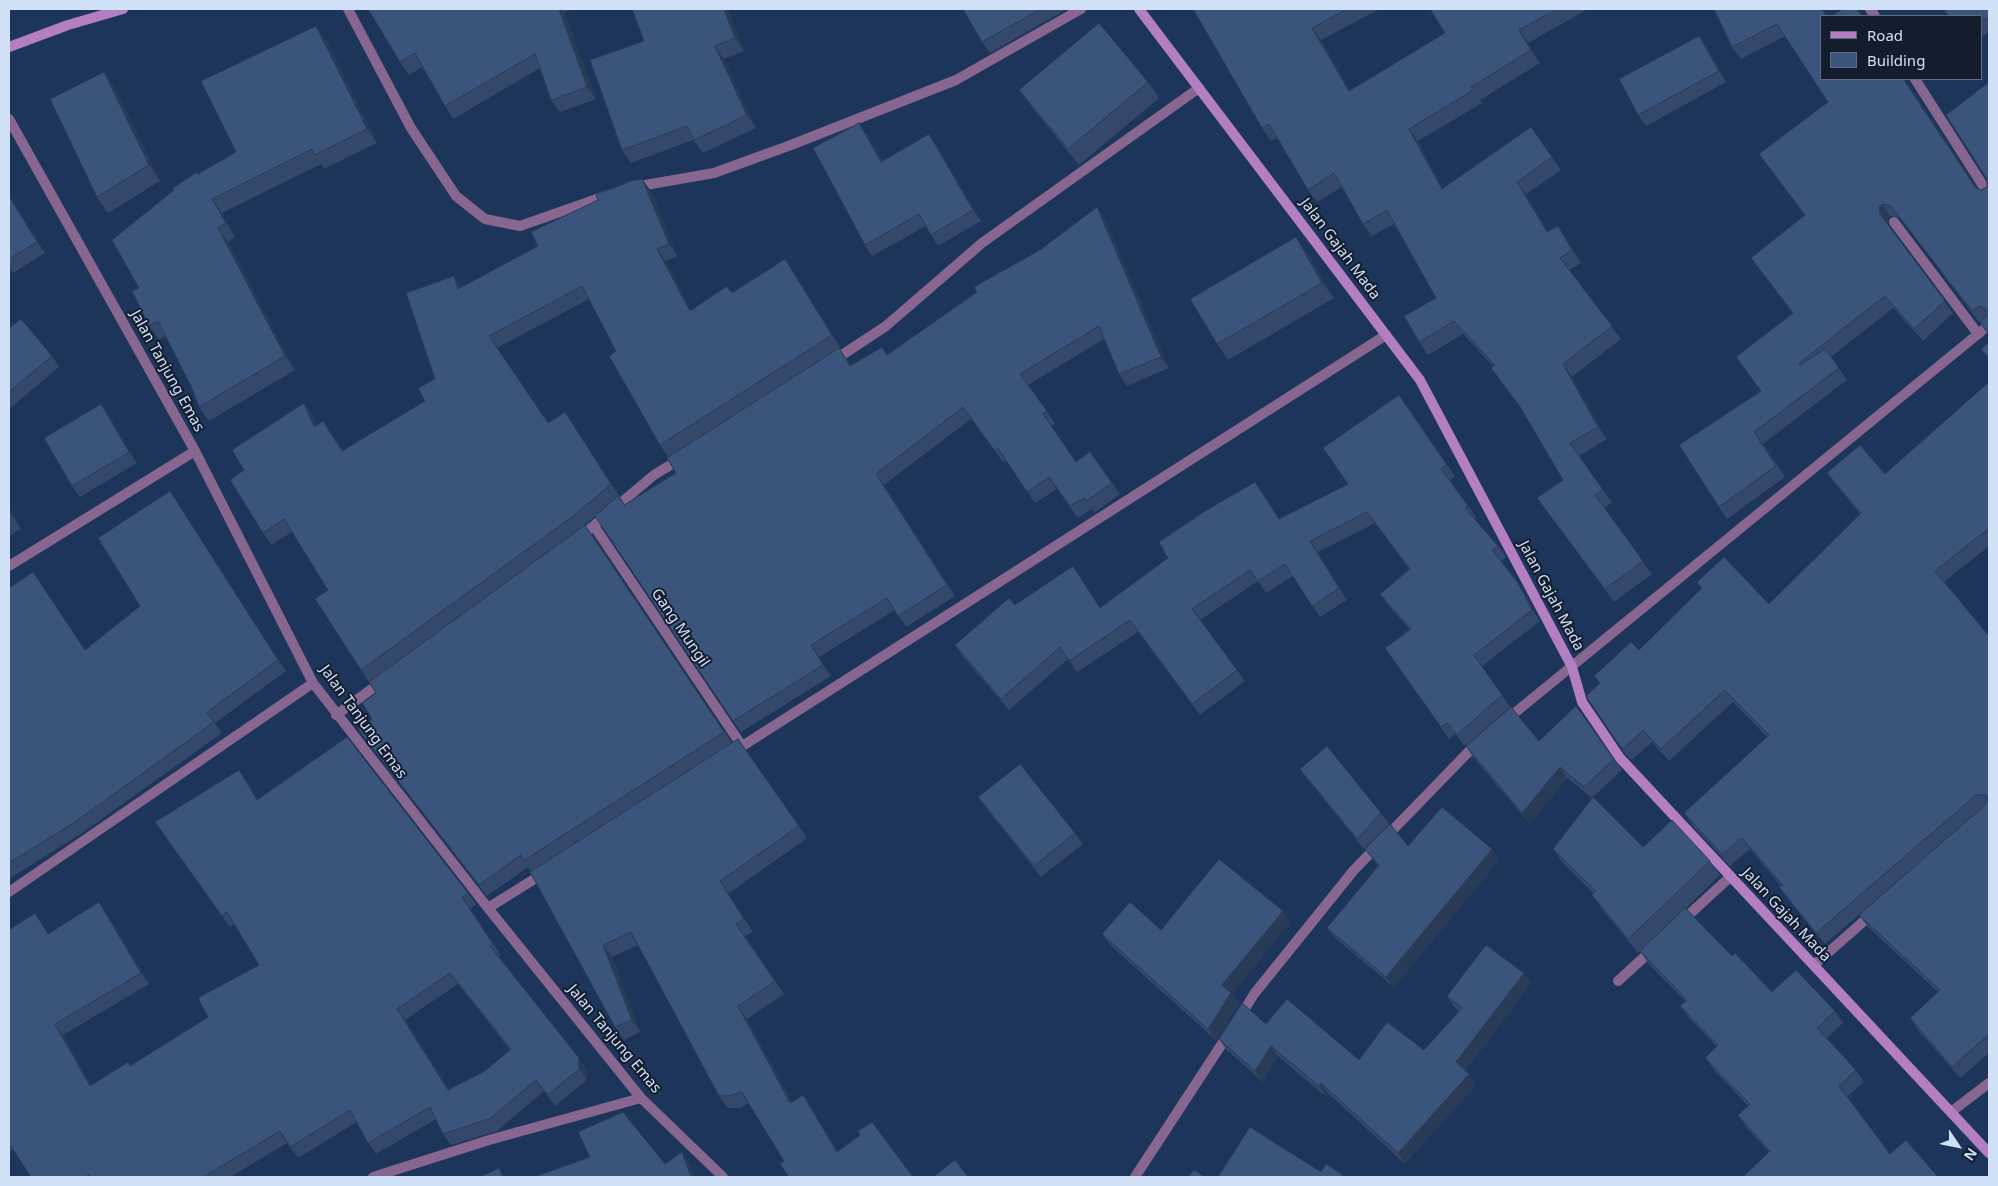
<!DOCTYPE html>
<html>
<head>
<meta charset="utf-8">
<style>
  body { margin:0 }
  #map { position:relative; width:1998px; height:1186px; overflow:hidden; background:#1e355b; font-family:"Noto Sans",sans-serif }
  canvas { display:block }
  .frame { position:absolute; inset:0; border:10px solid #d0e0f7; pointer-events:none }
  .legend { position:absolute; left:1820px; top:15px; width:162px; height:65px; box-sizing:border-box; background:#131d2e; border:1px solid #5f6b7e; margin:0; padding:6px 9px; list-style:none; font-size:15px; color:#d0e0f7 }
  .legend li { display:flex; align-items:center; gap:10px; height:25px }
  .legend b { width:25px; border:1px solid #5f6b7e }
  .north { position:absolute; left:1933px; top:1121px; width:50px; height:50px; -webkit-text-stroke:4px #131d2e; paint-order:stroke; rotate:124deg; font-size:14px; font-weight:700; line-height:20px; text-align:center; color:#d0e0f7 }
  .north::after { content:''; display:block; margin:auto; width:18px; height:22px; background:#d0e0f7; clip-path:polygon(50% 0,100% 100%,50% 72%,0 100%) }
</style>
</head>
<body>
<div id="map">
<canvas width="1998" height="1186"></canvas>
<div class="frame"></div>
<ul class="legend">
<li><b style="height:6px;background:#b47fc2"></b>Road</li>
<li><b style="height:14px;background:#3b547c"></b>Building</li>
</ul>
<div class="north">N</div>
</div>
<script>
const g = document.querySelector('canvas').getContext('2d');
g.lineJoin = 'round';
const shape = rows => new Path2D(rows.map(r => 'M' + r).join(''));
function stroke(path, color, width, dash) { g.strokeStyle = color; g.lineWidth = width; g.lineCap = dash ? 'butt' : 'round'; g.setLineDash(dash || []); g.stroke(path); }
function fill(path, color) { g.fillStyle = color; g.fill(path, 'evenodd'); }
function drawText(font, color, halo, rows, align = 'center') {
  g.font = font + ' "Noto Sans",sans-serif'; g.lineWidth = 4; g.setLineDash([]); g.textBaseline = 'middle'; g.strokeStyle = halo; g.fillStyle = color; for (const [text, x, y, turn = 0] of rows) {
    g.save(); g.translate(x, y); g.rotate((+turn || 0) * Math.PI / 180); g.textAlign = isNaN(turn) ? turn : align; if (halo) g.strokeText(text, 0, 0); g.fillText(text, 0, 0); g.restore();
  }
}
const lane = shape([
  [1894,222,1978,334],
  [1681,922,1730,877],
  [1618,981,1653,949]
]);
const street = shape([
  [348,9,411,128,456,196,485,219,520,226,611,194],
  [1870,9,1875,16],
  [1915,79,1989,195],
  [9,119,195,451,313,683,488,908,641,1098,723,1177],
  [634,187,714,173,791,145,956,80,1081,9],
  [833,361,886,326,982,243,1199,88],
  [594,526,742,746],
  [579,538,654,475,682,458],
  [9,566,195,451],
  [336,715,384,680],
  [1506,720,1989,325],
  [733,752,1386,335],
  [9,892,313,683],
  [488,908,544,873],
  [1814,965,1873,913],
  [1240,1017,1254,994,1354,870,1479,741],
  [1951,1112,1989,1083],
  [373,1177,489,1140,641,1098],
  [1135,1177,1229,1033]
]);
const secondary = shape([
  [1139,9,1420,380,1572,667,1582,702,1620,758,1989,1153],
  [9,47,68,25,123,9]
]);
const wall = shape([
  [368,9,573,9,564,12,596,99,560,112,551,100,540,68,453,119,445,106,422,67,409,75,400,62],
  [728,9,744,51,724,59,756,128,703,153,693,140,631,163,622,150,644,41],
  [963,9,1067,9,990,53,982,42],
  [1193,9,1380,9,1321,40,1350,90,1445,33,1430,9,1588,9,1528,43,1540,63,1480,100,1482,103,1418,141,1443,188,1531,127,1561,170,1526,194,1548,232,1567,239,1581,263,1569,270,1621,339,1572,377,1607,439,1579,456,1612,502,1604,508,1652,574,1614,602,1537,498,1563,480,1522,410,1491,368,1493,366,1463,334,1428,355,1419,342,1436,298,1394,224,1372,236,1363,224,1342,187,1317,202,1308,190,1277,138,1271,141,1262,128],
  [1714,9,1824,9,1828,16,1822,16,1904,79,1976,187,1981,190,1987,187,1989,82,1989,335,1900,218,1890,216,1888,220,1888,225,1953,313,1923,341,1893,308,1831,357,1847,380,1763,444,1785,477,1727,519,1719,507,1761,391,1736,357,1793,314,1751,258,1805,215,1759,154,1828,102,1785,36,1741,59,1732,47],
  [1989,9,1989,32,1982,36,1982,16],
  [1699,36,1707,47,1726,82,1646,126,1638,115],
  [326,40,377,143,324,169,321,164,222,213,235,237,228,242,295,370,209,421,199,407,191,386,166,336,159,340,149,326,139,288,198,174,236,152],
  [104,72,115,88,160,181,108,213,97,197],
  [1148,82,1159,98,1079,165,1030,105,1019,90],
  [859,123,867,134,882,161,929,134,936,145,981,221,938,246,926,226,872,256,865,245],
  [651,191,677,256,666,261,691,310,732,293,785,259,793,271,840,347,839,348,851,366,887,355,1105,219,1169,368,1127,386,1119,374,1104,339,1028,385,1055,423,1051,426,1076,462,1090,452,1120,494,1094,513,1092,509,1078,518,1057,489,1035,503,1006,460,1003,462,971,419,884,485,955,596,906,627,895,610,819,657,831,676,741,732,595,516,585,525,732,743,738,739,807,838,728,894,753,932,745,936,784,994,747,1019,792,1102,803,1095,811,1107,838,1152,913,1177,789,1177,780,1164,784,1161,749,1103,740,1108,728,1108,719,1096,638,945,612,957,640,1032,624,1040,615,1027,528,867,487,896,366,740,358,729,372,719,376,693,361,670,328,590,292,532,271,545,263,533,244,470,313,415,317,425,323,421,343,451,425,401,435,379,454,276,461,287],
  [589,299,616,351,660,445,668,457,676,473,625,505,573,424,548,422,497,348],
  [9,195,45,253,13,273,9,267],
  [1296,237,1307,253,1334,298,1228,360,1217,344],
  [9,328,52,356,59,367,9,409],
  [1989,382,1989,546,1944,582,1989,636,1989,1053,1960,1078,1918,1030,1910,1018,1938,992,1868,927,1859,915,1924,859,1825,944,1788,899,1779,887,1781,886,1750,849,1730,866,1692,825,1684,813,1767,737,1733,702,1669,761,1652,742,1632,760,1625,754,1586,696,1600,683,1594,676,1639,650,1701,589,1697,582,1769,604,1860,514,1836,485,1827,473,1885,474],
  [1399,395,1455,476,1450,480,1476,517,1474,519,1498,546,1506,557,1501,561,1526,595,1540,621,1482,666,1510,707,1465,746,1455,734,1449,739,1385,648,1410,630,1388,605,1380,594,1409,569,1375,523,1318,552,1347,600,1320,617,1293,576,1266,593,1258,581,1200,620,1245,681,1200,715,1138,632,1077,672,1068,659,1009,710,963,657,955,645,1015,605,1101,608,1168,558,1255,482,1279,519,1348,484],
  [109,415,137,463,80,497,72,486],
  [177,503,286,671,215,723,222,733,82,833,9,879,9,588,85,650,140,606],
  [9,509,21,529,9,536],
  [1576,706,1622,770,1592,798,1567,778,1530,824,1473,757,1466,746,1539,741],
  [1300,769,1381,813,1389,824,1364,849,1308,780],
  [247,781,258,800,468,893,476,904,470,909,501,955,498,957,587,1069,587,1080,555,1106,544,1091,497,1131,451,1145,443,1134,436,1119,376,1154,368,1143,357,1122,298,1158,287,1143,230,1177,31,1177,13,1150,9,1152,9,930,43,925,48,934,107,914,149,984,63,1035,91,1085,131,1066,208,1017,259,965,234,924,230,927,155,822],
  [458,984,510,1050,485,1071,449,1089,405,1020],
  [978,797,1075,833,1083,844,1041,877,986,808],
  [1408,846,1499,860,1394,987,1335,938,1327,928,1378,866,1365,849],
  [1643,847,1710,861,1720,875,1686,908,1732,956,1772,992,1835,1011,1843,1023,1826,1039,1856,1070,1864,1082,1847,1097,1890,1154,1938,1177,1769,1152,1746,1127,1738,1115,1748,1106,1714,1070,1705,1058,1717,1047,1689,1018,1680,1006,1685,1001,1648,963,1640,951,1638,953,1602,909,1592,895,1594,894,1563,863,1553,849],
  [1290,922,1232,994,1239,1004,1216,1040,1110,945,1102,934],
  [1524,973,1531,983,1465,1071,1476,1085,1405,1164,1329,1094,1326,1097,1278,1056,1263,1082,1226,1049,1219,1039,1266,1024,1359,1060,1424,1050,1459,1011,1454,1007,1447,996]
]);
const shadedWall = shape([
  [559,9,562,9,564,12,596,99,587,87],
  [724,9,728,9,744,51,735,38],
  [1822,9,1824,9,1828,16,1826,16],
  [316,26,326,40,377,143,367,129],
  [1312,28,1321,40,1358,103,1349,91],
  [1519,30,1528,43,1540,63,1531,50],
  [1699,36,1707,47,1726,82,1719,71],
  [715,46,724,59,756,128,747,115],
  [104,72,115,88,160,181,149,165],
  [859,123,867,134,888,173,881,162],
  [1409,129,1418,141,1451,202,1442,189],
  [929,134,936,145,981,221,973,210],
  [642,179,651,191,677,256,669,244],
  [1517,182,1526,194,1556,245,1547,232],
  [9,195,45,253,37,242,9,196],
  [212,199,222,213,235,237,226,223],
  [1882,204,1890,216,1888,220,1888,226,1880,214,1879,208],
  [1097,207,1105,219,1169,368,1161,357],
  [1558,226,1567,239,1581,263,1572,250],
  [218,228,228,242,295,370,285,356],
  [1296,237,1307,253,1334,298,1322,283],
  [657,249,666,261,698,323,690,311],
  [785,259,793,271,840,347,832,335],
  [454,276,462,289,458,289],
  [1563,364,1572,377,1607,439,1598,427],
  [304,403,313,415,322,439,314,427],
  [101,404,109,415,137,463,129,452],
  [565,412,573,424,619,496,611,484],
  [323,421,332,433,350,463,342,451],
  [876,474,884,485,955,596,947,585],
  [1255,482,1263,493,1287,531,1279,519],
  [170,491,177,503,286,671,278,660],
  [9,509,21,529,9,511],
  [1310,541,1318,552,1347,600,1339,588],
  [1518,583,1526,595,1540,621,1532,610],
  [811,645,819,657,831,676,823,665],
  [1560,767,1567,778,1530,824,1522,813],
  [239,770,247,781,265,811,257,800],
  [1492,849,1499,860,1394,987,1386,977],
  [99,902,107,914,149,984,141,973],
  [1283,911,1290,922,1232,994,1239,1004,1216,1040,1208,1029,1222,985],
  [603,945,612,957,640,1032,632,1020],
  [1524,973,1531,983,1463,1073,1456,1062],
  [738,1006,747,1019,799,1115,790,1103],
  [397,1009,405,1020,456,1101,448,1090],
  [55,1024,63,1035,98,1097,90,1086],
  [1271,1046,1278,1056,1263,1082,1255,1071],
  [579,1058,587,1069,587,1080,579,1069],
  [1469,1074,1476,1085,1405,1164,1398,1153],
  [1321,1083,1329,1094,1326,1097,1319,1086],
  [803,1095,811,1107,846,1165,837,1152],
  [682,1152,690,1164,695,1177,691,1177],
  [499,1168,505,1177,503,1177]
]);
const building = shape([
  [368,9,559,9,587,87,551,100,535,54,445,106,415,53,400,62,368,9],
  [632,9,724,9,735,38,715,46,747,115,694,140,687,126,622,150,590,60,644,41,632,9],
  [963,9,1041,9,982,42,963,9],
  [1193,9,1347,9,1312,28,1349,91,1445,33,1430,9,1557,9,1519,30,1531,50,1471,87,1473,90,1409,129,1442,189,1531,127,1552,157,1517,182,1547,232,1558,226,1572,250,1560,258,1612,326,1563,364,1598,427,1570,443,1603,490,1595,495,1643,561,1605,589,1537,498,1563,480,1519,405,1491,368,1495,365,1454,321,1419,342,1404,316,1436,298,1387,210,1363,224,1334,173,1308,190,1269,124,1262,128,1193,9],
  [1714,9,1822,9,1826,16,1822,16,1822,79,1903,79,1975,187,1981,190,1987,187,1987,179,1946,115,1989,82,1989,335,1980,322,1987,316,1986,309,1980,306,1972,311,1891,206,1882,204,1879,208,1880,214,1945,301,1914,329,1885,296,1799,363,1800,365,1825,349,1839,368,1754,432,1776,466,1719,507,1679,445,1761,391,1736,357,1793,313,1751,258,1805,215,1759,154,1828,102,1777,24,1732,47,1714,9],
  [1843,9,1857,9,1862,16,1831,16,1843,9],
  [1944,9,1989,9,1989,17,1982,21,1982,16,1948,16,1944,9],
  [1099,23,1148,82,1068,149,1019,90,1099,23],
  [316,26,367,129,315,155,312,149,212,199,226,223,218,228,285,356,199,407,191,386,158,321,149,326,132,291,139,288,112,240,174,190,173,188,197,172,198,174,236,152,201,81,316,26],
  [1699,36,1719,71,1638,115,1619,79,1699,36],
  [104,72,149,165,97,197,50,99,104,72],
  [859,123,881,162,929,134,973,210,931,235,919,214,865,245,813,148,859,123],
  [642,179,669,244,657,249,690,311,727,286,732,293,785,259,832,335,660,445,609,356,616,351,582,286,489,336,548,423,565,412,611,484,576,514,361,670,315,599,328,590,284,519,263,533,230,480,244,470,232,450,304,403,314,427,323,421,342,451,425,401,418,388,435,379,406,293,454,276,458,289,538,246,531,232,598,200,596,195,631,181,642,179],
  [9,196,37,242,9,259,9,196],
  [1097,207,1161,357,1119,374,1099,326,1020,374,1047,411,1043,414,1076,462,1090,452,1112,483,1086,501,1084,498,1070,506,1049,477,1027,492,998,448,995,451,963,407,876,474,947,585,898,616,887,598,811,645,823,665,733,721,595,516,618,496,624,505,676,473,667,458,839,348,850,366,882,347,887,355,977,292,974,287,1040,250,1097,207],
  [1296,237,1322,283,1217,344,1190,299,1296,237],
  [21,319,52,356,9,392,9,328,21,319],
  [1989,342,1989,358,1981,349,1989,342],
  [1989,382,1989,528,1935,571,1989,636,1989,1034,1952,1067,1910,1018,1940,990,1859,915,1985,805,1988,799,1986,795,1976,795,1816,933,1779,887,1783,885,1742,838,1722,854,1684,813,1769,735,1725,690,1661,749,1643,730,1623,749,1617,742,1586,696,1600,683,1594,676,1631,642,1639,650,1702,588,1697,582,1724,557,1769,604,1861,513,1827,473,1860,445,1885,474,1989,382],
  [1399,395,1447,465,1441,469,1468,506,1465,508,1498,546,1492,550,1518,583,1532,610,1474,655,1502,695,1457,735,1447,723,1441,727,1385,648,1411,629,1380,594,1410,569,1367,512,1310,541,1339,588,1312,606,1285,564,1258,581,1250,570,1192,609,1237,670,1192,704,1130,620,1069,661,1060,647,1001,699,955,645,1009,598,1015,605,1073,566,1100,608,1168,558,1159,542,1205,511,1255,482,1279,519,1348,484,1323,448,1399,395],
  [101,404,129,452,72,486,44,438,101,404],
  [170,491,278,660,207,712,214,722,75,822,9,863,9,588,33,572,85,650,140,606,98,538,170,491],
  [9,511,12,516,9,518,9,511],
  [585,525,724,732,523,861,521,855,479,885,358,729,372,719,362,703,376,693,369,682,585,525],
  [1576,706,1614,759,1584,787,1560,767,1522,813,1466,746,1511,707,1539,741,1576,706],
  [347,737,468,893,462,897,493,944,490,946,579,1058,579,1069,548,1095,536,1080,489,1119,443,1134,430,1107,368,1143,350,1110,290,1147,280,1131,203,1177,90,1177,89,1175,85,1177,31,1177,9,1143,9,930,35,913,48,934,99,902,141,973,55,1024,90,1086,128,1062,130,1066,208,1017,198,998,259,965,227,912,222,916,155,822,239,770,257,800,347,737],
  [450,973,511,1049,485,1071,448,1090,397,1009,450,973],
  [738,739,799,826,720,881,744,919,736,924,775,981,738,1006,790,1103,803,1095,837,1152,860,1135,858,1131,872,1122,913,1177,789,1177,780,1164,784,1161,741,1091,731,1096,719,1096,631,932,603,945,632,1020,615,1027,530,872,738,739],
  [1327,746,1381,813,1357,839,1300,769,1327,746],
  [1020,764,1075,833,1034,866,978,797,1020,764],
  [1593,797,1643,847,1672,820,1710,861,1628,939,1592,895,1596,891,1553,849,1593,797],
  [1442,807,1492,849,1386,977,1327,928,1379,865,1365,849,1390,824,1408,846,1442,807],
  [1219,859,1283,911,1222,985,1231,993,1208,1029,1102,934,1130,902,1161,930,1219,859],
  [1685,908,1732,956,1735,953,1772,992,1796,970,1835,1011,1817,1028,1856,1070,1839,1086,1890,1154,1906,1140,1938,1177,1743,1177,1770,1151,1738,1115,1750,1104,1705,1058,1718,1045,1680,1006,1687,1000,1640,951,1685,908],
  [1486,945,1524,973,1456,1062,1469,1074,1398,1153,1321,1083,1319,1086,1271,1046,1255,1071,1219,1039,1242,1003,1266,1024,1287,999,1359,1060,1387,1022,1424,1050,1462,1008,1447,996,1486,945],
  [623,1112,665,1164,682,1152,691,1177,534,1177,590,1157,578,1132,623,1112],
  [1250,1127,1321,1172,1326,1164,1346,1177,1218,1177,1250,1127],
  [955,1160,968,1177,933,1177,955,1160],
  [499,1168,503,1177,480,1177,499,1168],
  [1194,1170,1205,1177,1188,1177,1194,1170]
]);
const streetNames = [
  ["Jalan Gajah Mada",1340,249,53],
  ["Jalan Tanjung Emas",167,371,61],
  ["Jalan Gajah Mada",1551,596,62],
  ["Gang Mungil",680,628,56],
  ["Jalan Tanjung Emas",363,722,54],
  ["Jalan Gajah Mada",1786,915,47],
  ["Jalan Tanjung Emas",614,1039,50]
];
stroke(lane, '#876690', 10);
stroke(street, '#876690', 10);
stroke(secondary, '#b47fc2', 10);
fill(wall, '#33486b');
fill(shadedWall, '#293b57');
fill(building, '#3b547c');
stroke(building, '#293b57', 1);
drawText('15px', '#d0e0f7', '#131d2e', streetNames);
</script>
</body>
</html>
